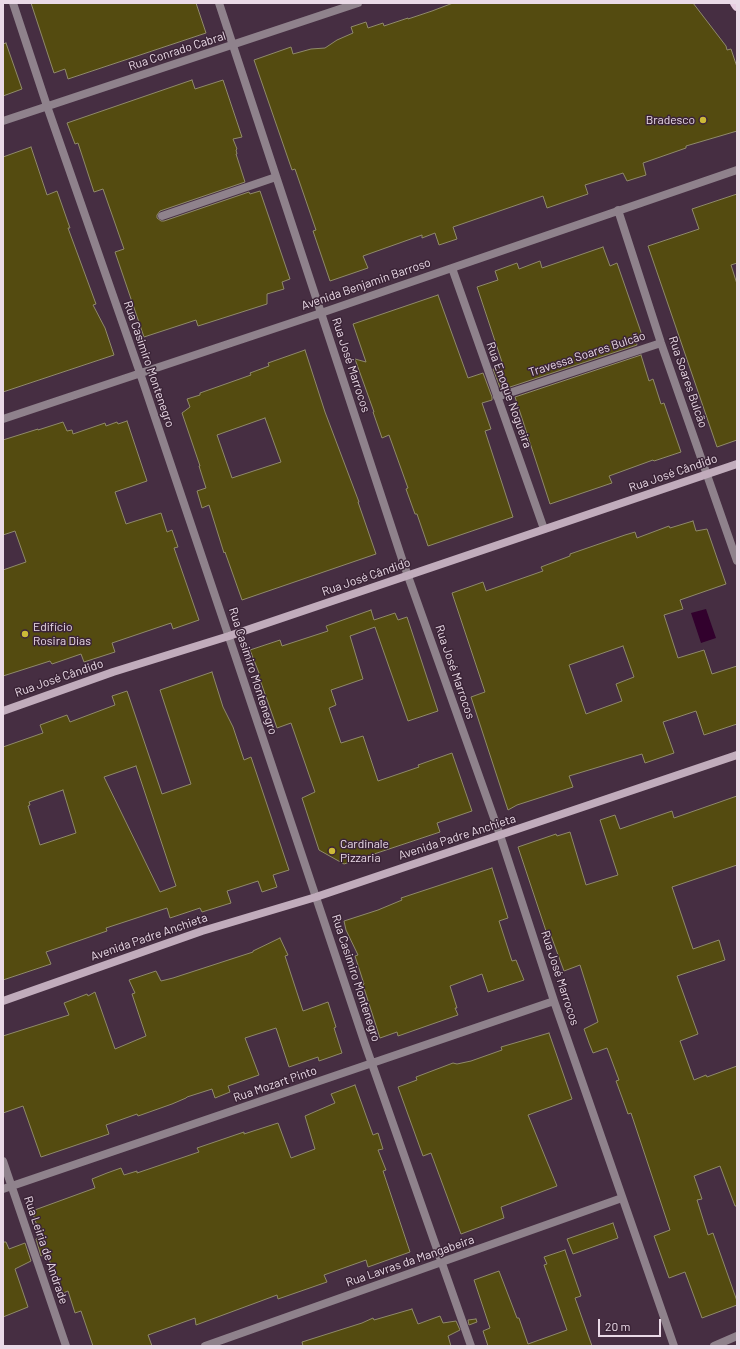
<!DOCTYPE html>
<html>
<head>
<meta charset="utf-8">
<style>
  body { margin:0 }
  #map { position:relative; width:740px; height:1349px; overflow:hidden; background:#462e42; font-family:Barlow,sans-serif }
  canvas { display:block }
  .frame { position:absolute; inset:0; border:4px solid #eadae7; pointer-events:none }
  .scale { position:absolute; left:598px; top:1319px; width:63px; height:18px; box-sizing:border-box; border:2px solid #eadae7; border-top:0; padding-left:5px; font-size:12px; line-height:14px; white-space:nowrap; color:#eadae7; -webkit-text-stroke:3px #3b2437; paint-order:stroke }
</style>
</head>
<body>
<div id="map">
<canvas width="740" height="1349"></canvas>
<div class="frame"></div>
<div class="scale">20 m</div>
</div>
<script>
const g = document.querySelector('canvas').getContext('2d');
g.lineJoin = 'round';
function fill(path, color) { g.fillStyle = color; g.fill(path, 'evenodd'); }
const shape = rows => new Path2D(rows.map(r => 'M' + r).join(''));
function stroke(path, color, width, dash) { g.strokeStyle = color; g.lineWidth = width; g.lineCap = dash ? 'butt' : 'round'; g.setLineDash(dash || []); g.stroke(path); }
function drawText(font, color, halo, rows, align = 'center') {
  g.font = font + ' Barlow,sans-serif'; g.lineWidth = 3; g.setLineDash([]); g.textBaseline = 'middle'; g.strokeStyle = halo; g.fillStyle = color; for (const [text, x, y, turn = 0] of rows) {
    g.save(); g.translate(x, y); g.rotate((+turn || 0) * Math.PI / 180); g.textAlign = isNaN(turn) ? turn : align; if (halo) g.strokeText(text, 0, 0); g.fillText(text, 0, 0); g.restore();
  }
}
const water = shape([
  [706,609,716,638,701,643,691,613]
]);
const building = shape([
  [31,3,196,3,206,33,68,79,65,69,54,73,31,3],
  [453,3,693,3,726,46,727,50,731,49,737,67,737,131,686,146,686,148,643,163,646,175,627,181,623,173,585,185,588,194,547,208,543,196,453,227,457,239,439,245,435,233,422,238,422,235,363,256,368,268,330,281,313,231,316,230,295,169,292,170,254,60,291,47,293,54,311,49,325,48,337,40,353,33,351,27,366,22,368,28,383,23,384,26,408,18,408,19,432,11,453,3],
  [6,43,22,89,3,96,3,44,6,43],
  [192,80,195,89,223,80,242,137,233,139,237,149,236,150,237,154,236,154,245,182,160,211,157,215,157,218,161,221,164,221,249,192,250,194,260,191,290,279,282,282,284,289,267,294,267,304,198,326,196,320,144,337,115,252,124,249,103,189,94,192,78,143,75,144,67,123,192,80],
  [31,147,47,195,57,191,70,228,68,228,96,304,93,305,105,328,114,355,3,392,3,157,31,147],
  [737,194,737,263,731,265,737,284,737,440,717,447,648,246,699,229,692,209,737,194],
  [603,247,610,266,617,263,643,338,636,340,637,345,501,390,493,369,503,365,477,287,498,280,495,271,517,263,519,269,540,261,542,268,603,247],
  [438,295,468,378,483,373,492,397,492,400,482,403,491,429,485,431,513,517,428,546,417,514,415,514,406,489,408,488,389,435,382,438,373,412,374,412,355,359,366,362,353,324,438,295],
  [305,350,325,412,359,502,358,502,376,554,242,600,225,552,224,553,209,505,202,508,197,491,206,488,199,466,200,466,182,413,190,407,187,399,200,395,200,393,251,375,250,373,269,366,268,363,305,350],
  [265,418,281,462,232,478,217,435,265,418],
  [641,355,649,381,653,379,661,404,664,403,681,452,654,461,653,460,609,476,612,483,550,504,515,397,641,355],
  [127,421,147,481,115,492,126,524,161,513,167,532,172,530,178,547,174,548,199,620,173,629,171,623,112,643,115,652,84,662,81,654,52,664,50,661,3,676,3,570,26,562,15,531,3,535,3,440,38,429,38,430,63,422,67,431,72,430,73,434,105,423,106,426,117,422,118,424,127,421],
  [693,521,696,531,707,529,726,584,680,600,683,609,664,615,678,658,704,650,712,674,737,666,737,724,704,735,696,711,663,722,674,753,645,763,642,754,569,776,573,787,517,805,508,810,471,697,485,692,452,593,483,582,486,591,543,571,541,567,570,556,570,554,625,535,635,532,637,538,669,526,670,528,693,521],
  [623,646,634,677,616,684,622,701,586,714,569,665,623,646],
  [371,610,374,620,395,613,398,620,407,617,438,711,408,721,375,627,350,636,363,679,331,690,336,705,329,708,341,743,363,736,378,781,419,767,418,765,452,753,472,811,437,823,440,832,344,864,319,850,302,798,315,792,291,723,277,728,258,674,259,673,250,650,280,640,282,646,328,631,326,626,371,610],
  [212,672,223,707,233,727,244,760,251,757,289,870,273,875,277,887,262,892,258,881,227,891,231,903,202,912,200,908,170,918,167,908,106,928,107,931,46,952,51,964,3,980,3,747,43,733,40,725,67,715,70,722,115,705,112,696,127,691,162,794,191,784,160,690,212,672],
  [136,766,176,886,160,892,104,777,136,766],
  [63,790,76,833,40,845,28,806,30,805,29,802,63,790],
  [737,796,737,865,672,887,693,949,719,940,725,960,677,976,698,1034,680,1041,694,1080,706,1075,707,1077,737,1066,737,1206,735,1206,720,1166,694,1176,702,1199,697,1200,708,1235,713,1233,737,1301,737,1305,702,1318,685,1272,669,1278,654,1236,670,1230,631,1113,628,1114,623,1100,616,1081,619,1080,607,1048,593,1053,589,1043,584,1029,598,1022,580,965,564,971,550,933,547,934,518,847,556,834,557,836,570,832,586,885,618,875,600,820,615,815,620,829,672,811,674,818,737,796],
  [492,868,508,918,499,921,512,961,516,960,524,980,488,992,482,974,450,986,457,1008,455,1008,458,1015,398,1036,397,1032,380,1038,363,985,364,984,355,956,358,955,346,930,344,921,378,910,402,900,401,898,492,868],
  [280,938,288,955,285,956,303,1011,328,1002,336,1027,334,1028,342,1053,319,1061,318,1057,289,1067,276,1028,245,1038,259,1075,228,1086,230,1092,215,1098,212,1089,187,1097,186,1098,172,1104,138,1116,137,1114,106,1125,109,1134,41,1157,23,1106,3,1113,3,1036,69,1015,64,1003,87,994,88,996,95,992,115,1049,146,1036,132,994,135,993,129,980,156,971,161,981,173,978,253,952,253,951,280,938],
  [549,1033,572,1099,528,1115,557,1186,501,1207,504,1218,461,1234,431,1153,423,1156,398,1087,417,1080,416,1077,453,1063,457,1064,471,1061,502,1050,501,1047,549,1033],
  [355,1085,373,1135,378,1133,383,1149,378,1150,386,1170,383,1171,410,1252,368,1267,366,1260,324,1275,327,1282,278,1299,277,1295,196,1325,195,1318,148,1335,152,1346,93,1346,81,1311,75,1313,68,1291,63,1293,57,1276,55,1277,47,1253,41,1256,36,1239,41,1237,32,1211,95,1188,92,1179,107,1173,121,1168,124,1175,137,1171,137,1173,199,1152,197,1148,244,1132,244,1134,278,1123,291,1158,315,1149,305,1116,335,1103,331,1094,355,1085],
  [613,1223,618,1238,573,1254,567,1239,613,1223],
  [3,1242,6,1242,9,1249,25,1243,31,1261,15,1269,28,1307,3,1317,3,1242],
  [565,1250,581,1296,575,1298,592,1346,488,1346,483,1331,490,1328,474,1280,499,1271,517,1318,519,1318,528,1344,567,1330,544,1265,547,1264,544,1257,565,1250],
  [412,1309,418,1324,440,1316,443,1323,456,1321,460,1330,448,1336,451,1346,303,1346,302,1342,362,1323,373,1318,374,1320,412,1309],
  [476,1319,477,1322,469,1325,468,1320,476,1319]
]);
const street = shape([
  [13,3,47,106,140,373,233,649,365,1044,471,1346],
  [219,3,403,562,500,835,554,1001,674,1346],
  [3,121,358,3],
  [618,210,661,343,737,561],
  [162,216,276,177],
  [452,268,544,529],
  [497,397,661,343],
  [3,419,321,313,737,170],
  [3,1161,66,1346],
  [3,1189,554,1001],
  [205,1346,622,1198],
  [714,1346,737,1336]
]);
const secondary = shape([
  [3,711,113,672,229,636,737,464],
  [3,1001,202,931,316,897,737,755]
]);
const primary = shape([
  [735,3,737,6]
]);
const markers = [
  [703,120,4,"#ccb938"],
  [25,634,4,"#ccb938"],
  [332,851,4,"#ccb938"]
];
const streetNames = [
  ["Rua Conrado Cabral",177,51,-18],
  ["Avenida Benjamin Barroso",366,284,-19],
  ["Travessa Soares Bulcão",587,354,-18],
  ["Rua Casimiro Montenegro",149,364,71],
  ["Rua José Marrocos",351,365,72],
  ["Rua Soares Bulcão",688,382,71],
  ["Rua Enoque Nogueira",509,395,70],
  ["Rua José Cândido",673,473,-19],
  ["Rua José Cândido",366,577,-19],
  ["Rua Casimiro Montenegro",253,671,72],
  ["Rua José Marrocos",455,672,71],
  ["Rua José Cândido",59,678,-19],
  ["Avenida Padre Anchieta",457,837,-18],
  ["Avenida Padre Anchieta",149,937,-19],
  ["Rua Casimiro Montenegro",356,978,72],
  ["Rua José Marrocos",560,978,72],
  ["Rua Mozart Pinto",275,1084,-19],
  ["Rua Leiria de Andrade",46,1250,71],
  ["Rua Lavras da Mangabeira",410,1261,-19]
];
const poiNames = [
  ["Bradesco",695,120,"right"],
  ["Edifício",33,627],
  ["Rosira Dias",33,641],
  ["Cardinale",340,844],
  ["Pizzaria",340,858]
];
fill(water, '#32012d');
fill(building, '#544b10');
stroke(building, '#8f8a6a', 1);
stroke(street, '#8f828c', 8);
stroke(secondary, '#c1acbc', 8);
stroke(primary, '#e7cde1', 10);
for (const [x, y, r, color] of markers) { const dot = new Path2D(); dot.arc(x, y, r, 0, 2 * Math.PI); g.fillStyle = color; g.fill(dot); stroke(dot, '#3b2437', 1.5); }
drawText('12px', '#eadae7', '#3b2437', streetNames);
drawText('12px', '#eadae7', '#3b2437', poiNames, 'left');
</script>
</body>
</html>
